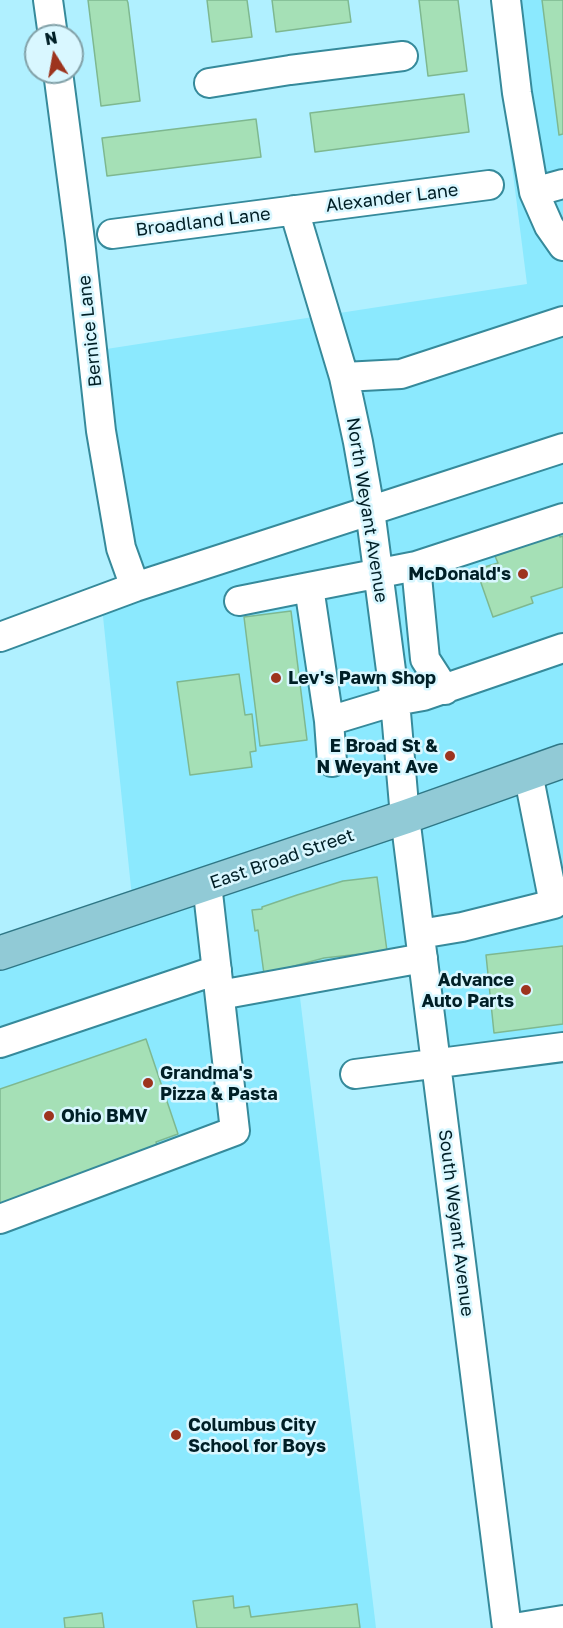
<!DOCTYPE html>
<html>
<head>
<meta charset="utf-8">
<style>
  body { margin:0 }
  #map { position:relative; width:563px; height:1628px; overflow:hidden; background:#b0f0ff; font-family:"Golos Text",sans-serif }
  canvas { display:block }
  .north { position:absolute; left:24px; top:24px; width:60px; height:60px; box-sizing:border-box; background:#d9f7ff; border:2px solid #82a1a8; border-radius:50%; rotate:349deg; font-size:16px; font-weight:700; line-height:24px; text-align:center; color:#001f26 }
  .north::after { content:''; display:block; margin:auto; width:21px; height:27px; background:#9d341e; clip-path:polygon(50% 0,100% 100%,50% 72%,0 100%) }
</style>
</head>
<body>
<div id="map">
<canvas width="563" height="1628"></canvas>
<div class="north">N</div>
</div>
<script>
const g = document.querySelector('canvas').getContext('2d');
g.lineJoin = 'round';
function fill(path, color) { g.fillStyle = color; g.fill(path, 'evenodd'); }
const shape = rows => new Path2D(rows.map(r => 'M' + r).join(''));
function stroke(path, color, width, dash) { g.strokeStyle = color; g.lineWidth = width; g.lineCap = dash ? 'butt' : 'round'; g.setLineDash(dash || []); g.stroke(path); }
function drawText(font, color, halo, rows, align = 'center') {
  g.font = font + ' "Golos Text",sans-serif'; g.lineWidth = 5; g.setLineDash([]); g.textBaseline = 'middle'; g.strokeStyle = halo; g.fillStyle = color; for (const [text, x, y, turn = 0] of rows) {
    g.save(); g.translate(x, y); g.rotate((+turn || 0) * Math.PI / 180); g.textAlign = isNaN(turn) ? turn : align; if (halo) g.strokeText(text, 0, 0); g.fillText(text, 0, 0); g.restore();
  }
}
const built = shape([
  [491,0,563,0,563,1044,435,1058,422,973,299,989,376,1628,0,1628,0,954,133,907,101,597,133,584,100,350,527,284]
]);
const building = shape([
  [88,0,127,0,128,3,140,101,101,106,88,0],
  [207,0,247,0,252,37,212,42,207,0],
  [272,0,348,0,351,22,276,32,272,0],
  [419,0,458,0,467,71,428,76,419,0],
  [542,0,563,0,563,134,559,135,542,0],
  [464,94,469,132,315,152,310,113,464,94],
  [256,119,261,157,107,176,102,138,256,119],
  [559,534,560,537,563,536,563,587,531,597,533,603,493,617,480,580,485,579,481,568,498,563,495,556,559,534],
  [291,611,307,740,260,746,244,617,291,611],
  [239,674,245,715,252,714,256,751,250,752,252,767,190,775,177,682,239,674],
  [377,877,387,951,324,958,264,974,258,930,255,931,252,910,262,909,262,907,297,895,343,881,377,877],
  [563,946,563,1024,494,1033,486,955,563,946],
  [146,1039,178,1134,156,1142,160,1153,0,1207,0,1089,146,1039],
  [233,1596,234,1608,249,1606,251,1617,357,1604,360,1628,197,1628,193,1601,233,1596],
  [102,1613,104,1628,65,1628,64,1618,102,1613]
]);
const minor = shape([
  [48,0,53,36],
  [506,0,517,93,534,192,549,226,563,246],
  [58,72,80,240,101,431,121,548,135,587],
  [209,83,290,70,403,56],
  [534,192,563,184],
  [294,210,344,377,358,442,370,510,395,701,405,817,507,1628],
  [112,234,489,185],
  [344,377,401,374,563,321],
  [416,566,425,659,445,690],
  [309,587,416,566,563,518],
  [239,601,309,587,329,721,332,762],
  [0,637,135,587,563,448],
  [329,721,395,701,423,696,563,648],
  [420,934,462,927,554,904,528,773],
  [220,995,423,958],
  [0,1043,217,970],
  [355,1074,563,1047],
  [0,1219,235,1131,207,884],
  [514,1628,563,1620]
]);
const major = shape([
  [0,953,405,817,563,761]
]);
const markers = [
  [523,574,6,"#9d341e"],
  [276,678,6,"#9d341e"],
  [450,756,6,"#9d341e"],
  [526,990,6,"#9d341e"],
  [148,1083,6,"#9d341e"],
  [49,1116,6,"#9d341e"],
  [176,1435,6,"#9d341e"]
];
const streetNames = [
  ["Alexander Lane",392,198,-7],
  ["Broadland Lane",203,222,-7],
  ["Bernice Lane",90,331,-96],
  ["North Weyant Avenue",367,510,81],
  ["East Broad Street",282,859,-19],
  ["South Weyant Avenue",456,1223,83]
];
const poiNames = [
  ["McDonald's",511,574,"right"],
  ["Lev's Pawn Shop",288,678],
  ["E Broad St &",438,746,"right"],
  ["N Weyant Ave",438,767,"right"],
  ["Advance",514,980,"right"],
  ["Auto Parts",514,1001,"right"],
  ["Grandma's",160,1073],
  ["Pizza & Pasta",160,1094],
  ["Ohio BMV",61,1116],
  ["Columbus City",188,1425],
  ["School for Boys",188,1446]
];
fill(built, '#8be9fe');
fill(building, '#a5e0b6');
stroke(building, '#7eb890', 1.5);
stroke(minor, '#368a9b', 32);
stroke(major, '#2f7786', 36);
stroke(minor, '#fff', 28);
stroke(major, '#91cad6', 33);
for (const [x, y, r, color] of markers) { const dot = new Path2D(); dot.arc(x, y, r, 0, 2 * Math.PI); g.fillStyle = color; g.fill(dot); stroke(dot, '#d9f7ff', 2); }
drawText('18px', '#001f26', '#d9f7ff', streetNames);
drawText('bold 18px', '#001f26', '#d9f7ff', poiNames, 'left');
</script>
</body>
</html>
